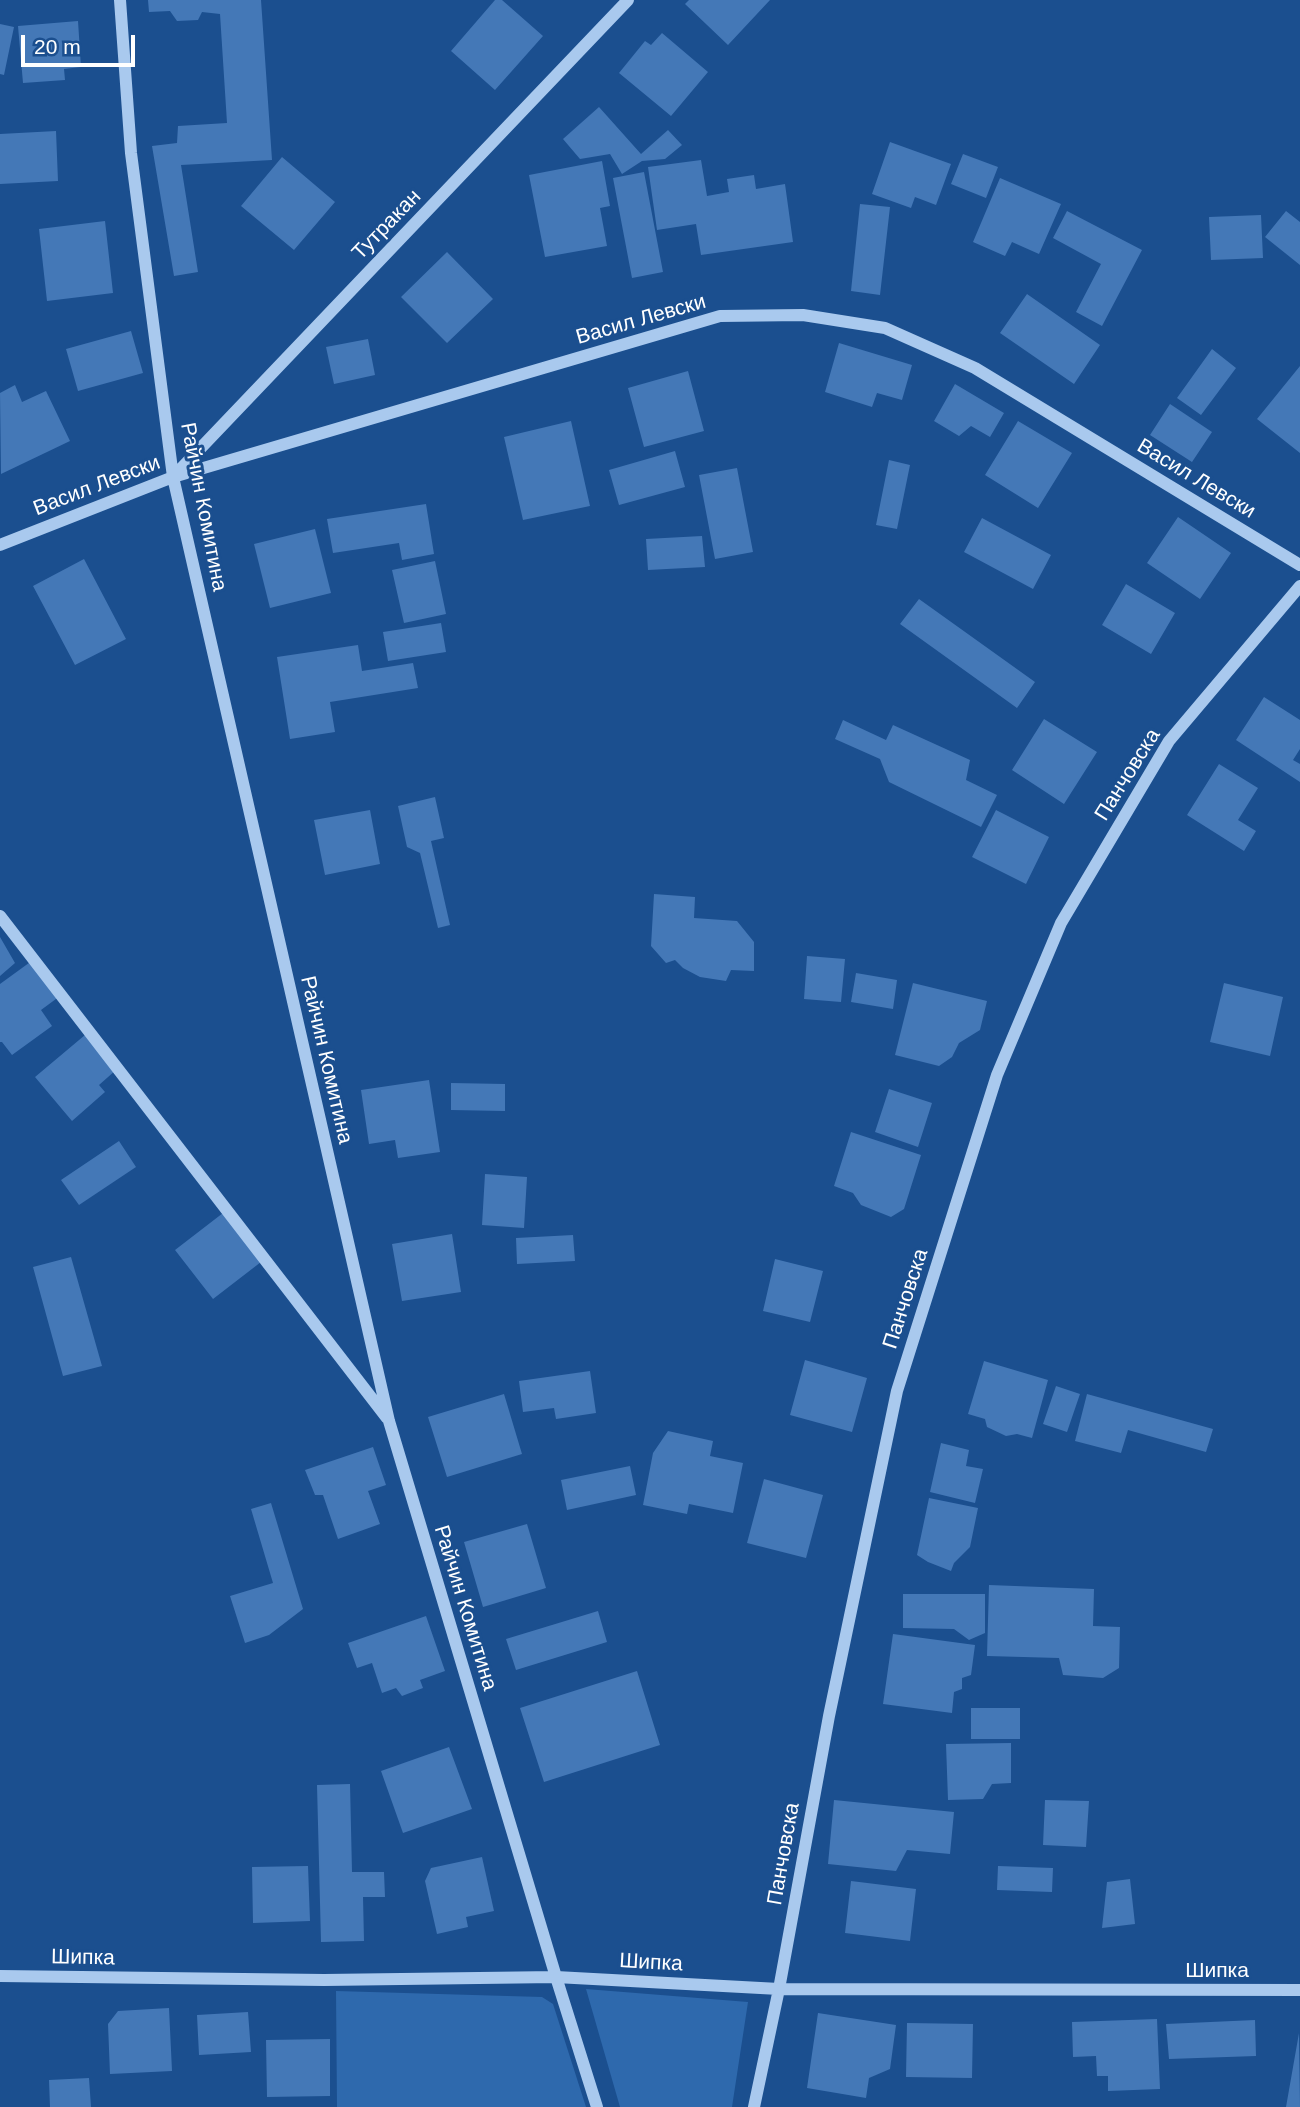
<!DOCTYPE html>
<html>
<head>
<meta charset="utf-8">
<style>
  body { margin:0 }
  #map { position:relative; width:1300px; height:2107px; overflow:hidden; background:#1b4f8f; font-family:Arial,sans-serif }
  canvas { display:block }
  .scale { position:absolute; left:21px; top:35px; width:114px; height:32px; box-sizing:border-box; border:4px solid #fff; border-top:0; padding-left:9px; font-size:21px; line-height:24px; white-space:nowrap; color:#fff; -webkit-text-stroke:5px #1b4f8f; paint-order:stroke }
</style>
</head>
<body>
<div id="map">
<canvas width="1300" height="2107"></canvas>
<div class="scale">20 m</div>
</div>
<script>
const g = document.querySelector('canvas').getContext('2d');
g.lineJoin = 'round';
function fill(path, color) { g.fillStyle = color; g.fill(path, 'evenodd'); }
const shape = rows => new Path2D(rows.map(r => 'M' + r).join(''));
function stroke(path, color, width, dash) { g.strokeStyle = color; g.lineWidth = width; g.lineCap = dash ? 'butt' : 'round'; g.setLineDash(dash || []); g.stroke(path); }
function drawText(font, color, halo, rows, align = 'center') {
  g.font = font + ' Arial,sans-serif'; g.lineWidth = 6; g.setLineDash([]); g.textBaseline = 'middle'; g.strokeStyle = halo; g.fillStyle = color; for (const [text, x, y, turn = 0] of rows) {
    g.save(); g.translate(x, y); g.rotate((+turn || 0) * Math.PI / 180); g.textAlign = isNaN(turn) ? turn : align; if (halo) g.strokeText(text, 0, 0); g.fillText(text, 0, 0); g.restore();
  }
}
const green = shape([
  [586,1989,748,2002,732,2107,620,2107],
  [336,1991,542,1997,553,2004,586,2107,337,2107]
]);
const building = shape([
  [148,0,261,0,272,160,181,165,198,272,174,276,152,146,177,143,178,126,227,123,220,14,202,12,198,20,177,21,170,11,149,12],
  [495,0,502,0,543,36,495,90,451,51],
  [689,0,770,0,728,45,685,4],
  [78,21,81,67,64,69,65,80,23,83,18,26],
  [0,24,14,27,4,75,0,74],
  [662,33,708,72,671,116,619,73,645,41,651,45],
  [599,107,641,154,668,130,682,145,665,159,642,161,622,174,610,154,580,159,563,139],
  [56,131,58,181,0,184,0,134],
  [890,142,951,164,936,205,915,197,911,208,872,194],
  [963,154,998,167,986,198,951,184],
  [282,157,335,202,294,250,241,206],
  [701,160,707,196,729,192,727,179,754,175,756,189,785,184,793,242,701,255,696,224,657,230,648,167],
  [602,161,610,206,600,208,607,246,545,257,529,175],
  [644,172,663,272,632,278,613,178],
  [1000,178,1061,204,1039,254,1012,242,1005,256,973,242],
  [860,204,890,207,880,295,851,291],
  [1067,211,1142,250,1102,326,1076,312,1101,264,1053,238],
  [1286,211,1300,222,1300,265,1265,237],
  [1261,215,1263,258,1211,260,1209,217],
  [105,221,113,293,47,301,39,229],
  [447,252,493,299,447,343,401,297],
  [1027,294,1100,345,1074,384,1000,333],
  [131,331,143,373,78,391,66,349],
  [368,339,375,375,334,384,326,347],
  [839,343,912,365,902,400,877,393,872,407,825,392],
  [1212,349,1236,368,1201,415,1177,398],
  [1300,366,1300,453,1257,419],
  [688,371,704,431,644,447,628,388],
  [955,384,1004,413,990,437,971,426,959,436,934,421],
  [15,385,22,402,46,391,70,441,1,474,0,393],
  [1170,404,1212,432,1192,462,1150,435],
  [571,421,590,506,523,520,504,437],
  [1018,421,1072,453,1038,508,985,475],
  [675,451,685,487,619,505,609,470],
  [889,460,910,465,897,529,876,525],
  [737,468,753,552,715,559,699,475],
  [426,504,434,554,402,560,399,543,333,553,327,519],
  [1178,517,1231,553,1200,599,1147,563],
  [982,518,1051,555,1033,589,964,552],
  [315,529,331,593,270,608,254,544],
  [702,536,705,567,648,570,646,539],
  [84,559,126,639,75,665,33,586],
  [435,561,446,614,404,623,392,570],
  [1126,584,1175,613,1151,654,1102,625],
  [919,599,1035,682,1017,708,900,624],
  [441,623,446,652,388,661,383,632],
  [358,645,362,671,413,663,418,688,330,702,335,732,290,739,277,657],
  [1264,697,1300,720,1300,749,1293,760,1300,764,1300,782,1236,740],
  [1044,719,1097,752,1064,804,1012,770],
  [843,720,886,740,893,725,970,760,966,780,997,795,981,827,889,782,880,759,835,739],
  [1219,764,1258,788,1238,820,1256,831,1244,851,1187,815],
  [435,797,444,838,431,841,450,925,438,928,420,853,407,847,398,806],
  [370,810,380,864,325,875,314,820],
  [996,810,1049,837,1026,884,972,857],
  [654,894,695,897,694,918,737,921,754,942,754,971,731,970,726,981,700,977,683,968,675,960,666,963,651,946],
  [0,937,15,963,0,976],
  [807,956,845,959,841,1002,804,999],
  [33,960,60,996,41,1010,52,1026,12,1055,2,1042,0,1042,0,984],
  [856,973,897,980,893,1009,851,1002],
  [913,983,987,1001,980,1030,959,1043,952,1057,939,1066,895,1055],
  [1224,983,1283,997,1270,1056,1210,1042],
  [85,1035,116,1070,99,1085,105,1092,72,1121,35,1077],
  [429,1080,440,1152,398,1158,395,1140,369,1144,361,1090],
  [451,1083,505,1084,505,1111,451,1110],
  [889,1089,932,1103,918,1147,875,1132],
  [851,1132,921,1155,904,1209,891,1217,861,1205,853,1193,834,1186],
  [119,1141,136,1167,79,1205,61,1180],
  [485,1174,527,1177,524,1228,482,1225],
  [223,1213,261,1262,213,1299,175,1250],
  [452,1234,461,1292,402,1301,392,1244],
  [573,1235,575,1261,517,1264,516,1238],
  [71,1257,102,1366,63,1376,33,1267],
  [775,1259,823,1271,810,1322,763,1311],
  [805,1360,867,1378,852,1432,790,1415],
  [984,1361,1048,1380,1032,1438,1017,1434,1006,1436,987,1427,985,1419,968,1414],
  [590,1371,596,1413,556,1419,554,1408,523,1412,519,1381],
  [1056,1386,1080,1394,1067,1432,1043,1424],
  [504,1394,522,1454,447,1477,428,1417],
  [1087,1394,1213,1429,1206,1452,1128,1430,1121,1453,1075,1441],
  [668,1431,713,1441,710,1456,743,1463,733,1513,689,1504,687,1514,643,1505,653,1453],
  [941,1443,969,1450,966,1466,983,1469,975,1503,930,1492],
  [373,1447,386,1485,368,1491,380,1524,338,1539,323,1495,315,1495,305,1470],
  [630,1466,636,1495,567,1510,561,1480],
  [764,1479,823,1495,806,1558,747,1543],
  [929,1498,978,1508,970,1547,954,1563,951,1571,928,1562,917,1555],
  [271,1503,303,1609,269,1635,245,1643,230,1596,273,1583,251,1509],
  [527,1524,546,1588,483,1607,464,1542],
  [989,1585,1094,1589,1093,1626,1120,1627,1119,1668,1103,1678,1063,1675,1059,1658,987,1656],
  [903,1594,985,1594,985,1633,969,1640,954,1629,903,1628],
  [598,1611,607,1642,516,1670,506,1639],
  [426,1616,445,1671,420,1680,423,1688,402,1696,396,1688,382,1693,372,1663,357,1668,348,1643],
  [893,1634,975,1645,971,1675,962,1678,962,1689,954,1692,952,1713,883,1704],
  [637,1671,660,1745,544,1782,520,1708],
  [971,1708,1020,1708,1020,1739,971,1739],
  [1011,1743,1011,1783,992,1784,983,1799,948,1800,946,1744],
  [449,1747,472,1809,403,1833,381,1771],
  [350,1784,352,1872,384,1872,385,1897,363,1897,364,1941,321,1942,317,1785],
  [834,1800,954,1812,950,1854,907,1850,896,1871,828,1864],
  [1045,1800,1089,1801,1086,1847,1043,1845],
  [482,1857,494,1911,466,1917,468,1927,437,1934,425,1881,431,1868],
  [308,1866,310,1921,253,1923,252,1867],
  [998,1866,1053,1868,1052,1892,997,1890],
  [1130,1879,1135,1924,1102,1928,1107,1882],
  [851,1881,916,1889,910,1941,845,1933],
  [169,2008,172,2071,110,2074,108,2024,118,2011],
  [248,2012,251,2052,199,2055,197,2015],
  [818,2013,896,2025,890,2069,869,2078,866,2098,807,2088],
  [1157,2019,1160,2089,1108,2091,1108,2076,1097,2076,1096,2056,1073,2057,1072,2022],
  [1255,2020,1256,2056,1169,2059,1166,2024],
  [907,2023,973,2024,972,2078,906,2077],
  [1299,2033,1300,2107,1286,2107],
  [330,2039,330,2096,267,2097,266,2040],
  [89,2078,91,2107,50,2107,49,2080]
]);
const minor = shape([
  [120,0,131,153,173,477,389,1421,556,1977,597,2107],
  [174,476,628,0],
  [0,545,173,477,720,316,803,315,885,328,975,368,1300,565],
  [0,916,387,1418],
  [0,1976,324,1980,556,1977,779,1989,1300,1990],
  [754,2107,779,1989,829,1716,897,1391,997,1075,1061,923,1169,741,1300,586]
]);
const streetNames = [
  ["Тутракан",387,225,-46],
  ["Васил Левски",641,320,-16],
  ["Васил Левски",1196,479,31],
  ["Васил Левски",97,486,-21],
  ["Райчин Комитина",203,507,79],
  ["Панчовска",1128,775,-58],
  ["Райчин Комитина",326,1060,77],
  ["Панчовска",906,1299,-72],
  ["Райчин Комитина",465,1608,73],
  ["Панчовска",784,1854,-80],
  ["Шипка",83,1958,1],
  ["Шипка",651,1963,3],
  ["Шипка",1217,1971]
];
fill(green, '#2e69ad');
fill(building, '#4478b7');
stroke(minor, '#a9c9ee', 12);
drawText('21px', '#fff', '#1b4f8f', streetNames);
</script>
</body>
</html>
